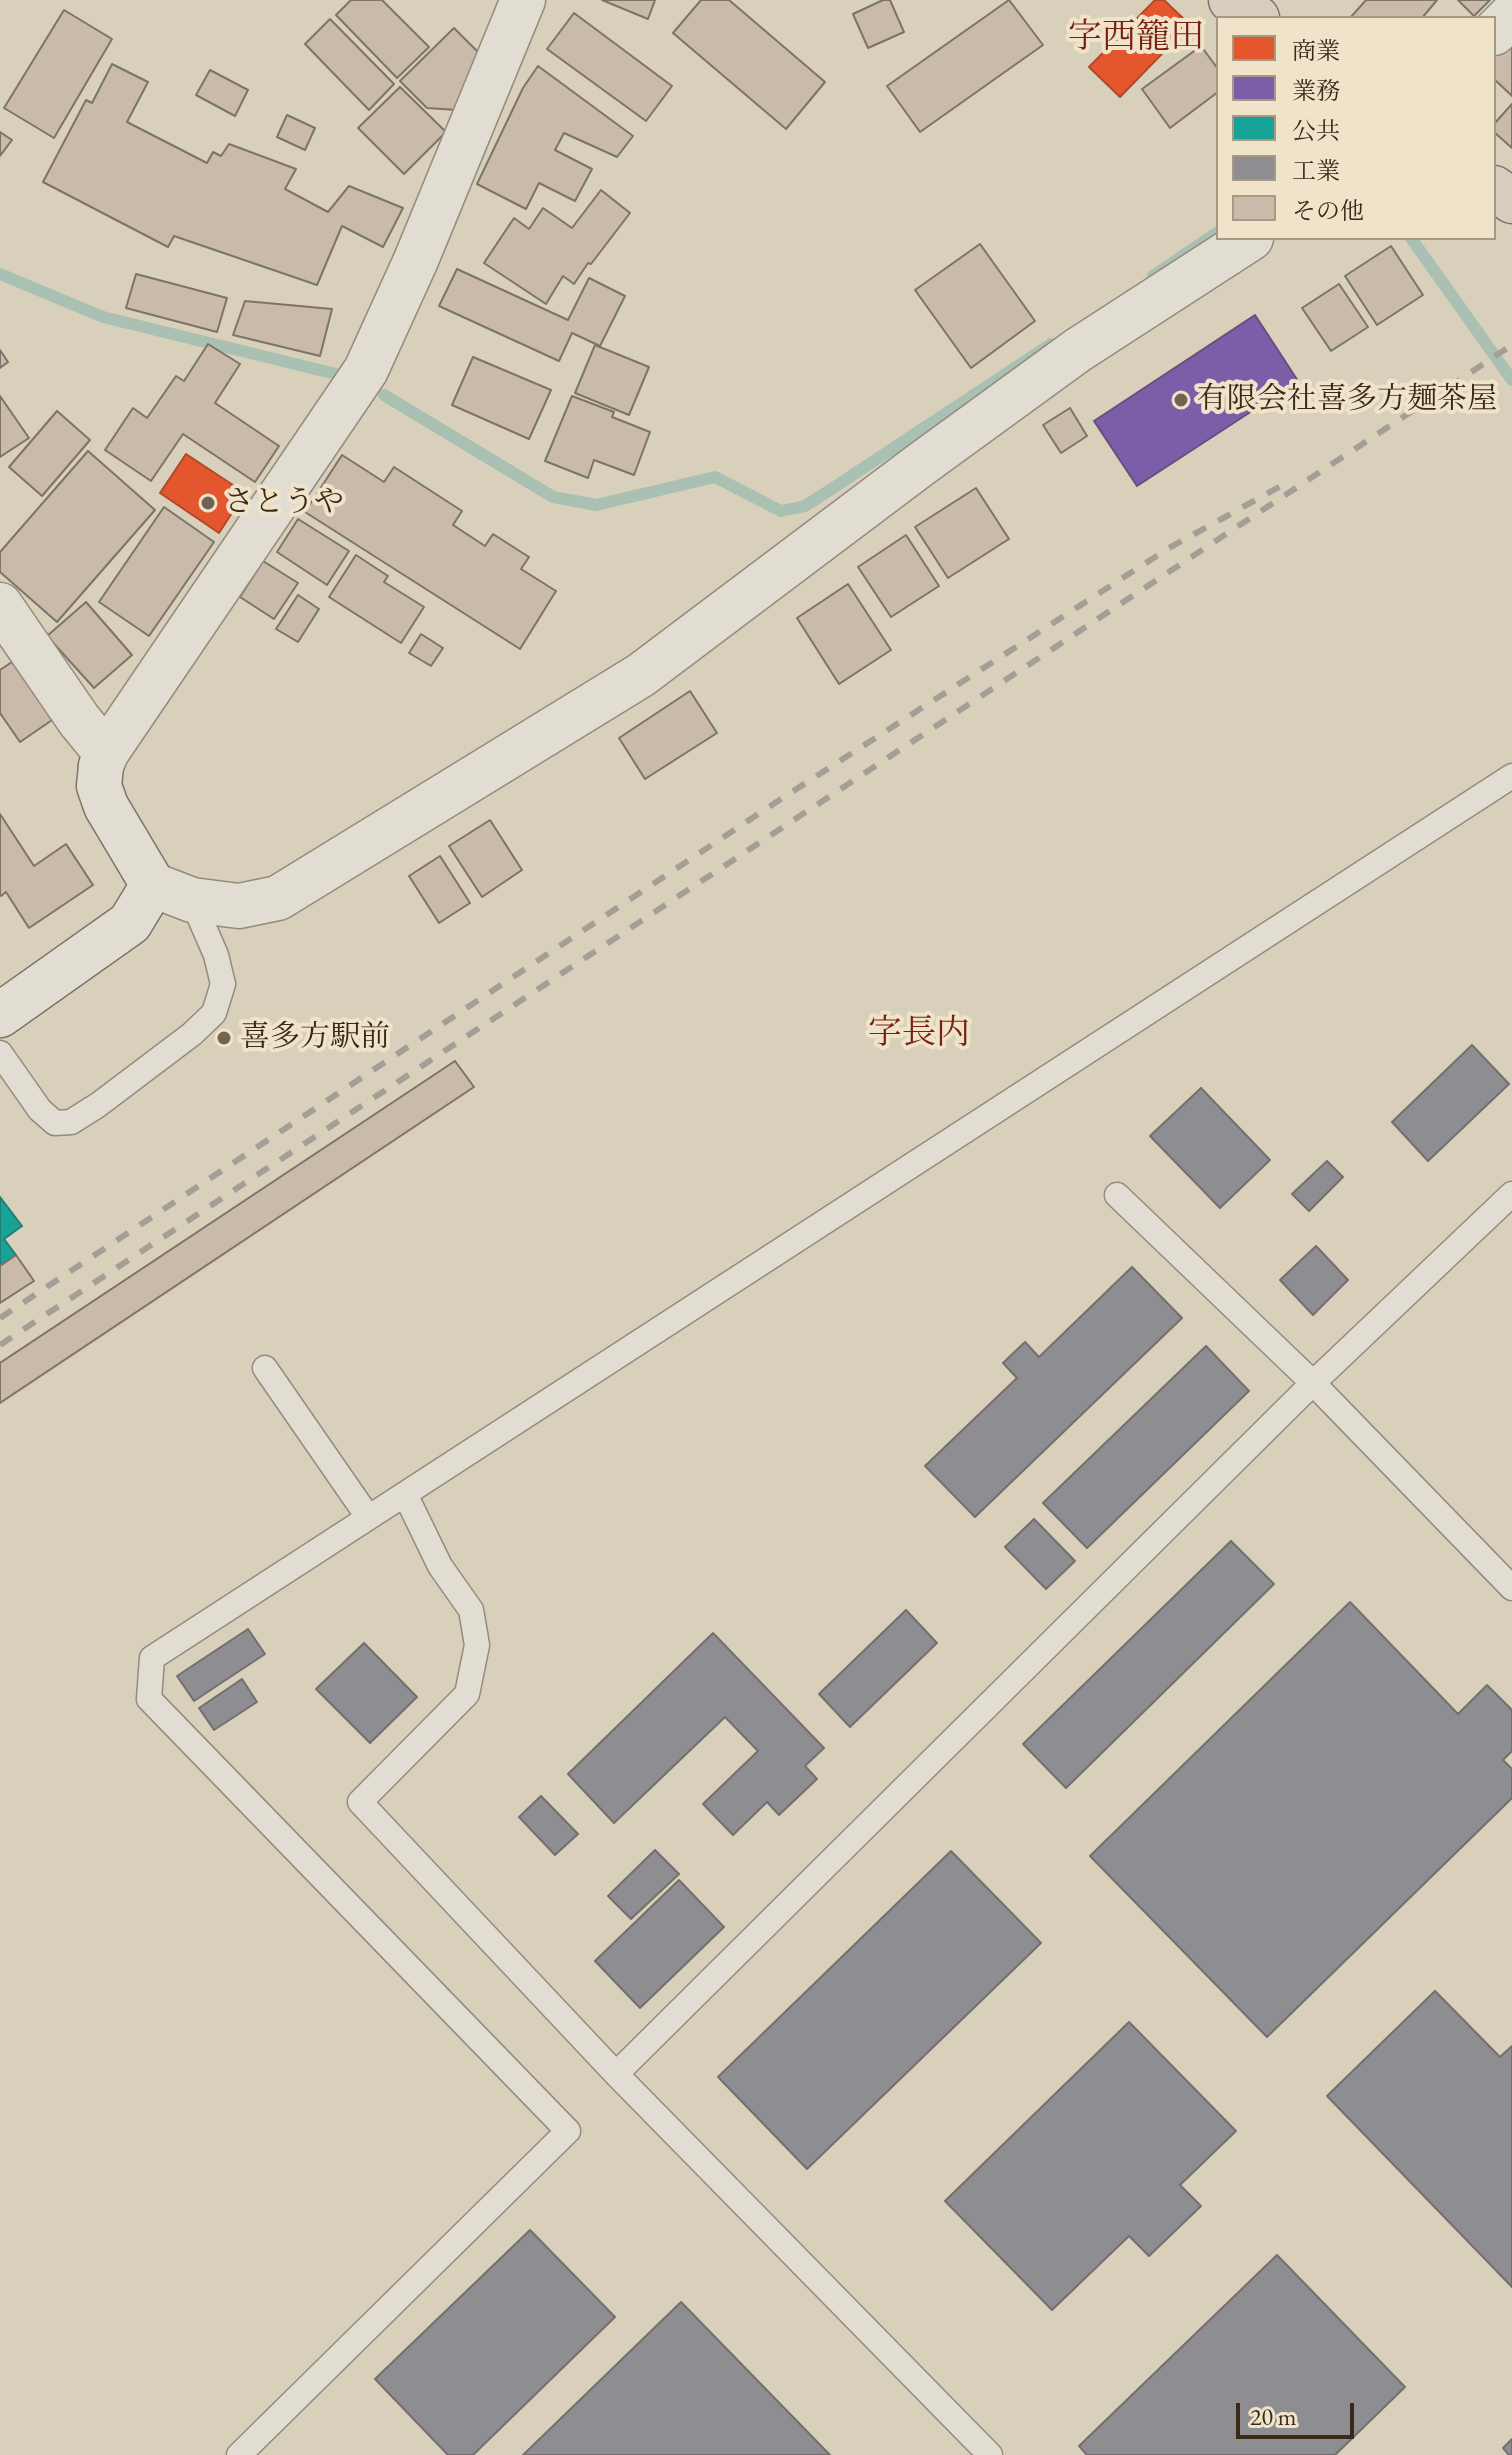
<!DOCTYPE html>
<html>
<head>
<meta charset="utf-8">
<style>
  body { margin:0 }
  #map { position:relative; width:1512px; height:2455px; overflow:hidden; background:#d9d0bb; font-family:"EB Garamond","Noto Serif JP",serif }
  canvas { display:block }
  .legend { position:absolute; left:1216px; top:16px; width:280px; height:224px; box-sizing:border-box; background:#efe4ca; border:2px solid #a79983; margin:0; padding:10px 14px; list-style:none; font-size:24px; color:#3b2918 }
  .legend li { display:flex; align-items:center; gap:16px; height:40px }
  .legend b { width:40px; border:2px solid #a79983 }
  .scale { position:absolute; left:1236px; top:2403px; width:118px; height:36px; box-sizing:border-box; border:4px solid #3b2918; border-top:0; padding-left:10px; font-size:24px; line-height:28px; white-space:nowrap; color:#3b2918; -webkit-text-stroke:6px #efe4ca; paint-order:stroke }
</style>
</head>
<body>
<div id="map">
<canvas width="1512" height="2455"></canvas>
<ul class="legend">
<li><b style="height:22px;background:#e4572e"></b>商業</li>
<li><b style="height:22px;background:#7b5ea7"></b>業務</li>
<li><b style="height:22px;background:#17a398"></b>公共</li>
<li><b style="height:22px;background:#8d8d92"></b>工業</li>
<li><b style="height:22px;background:#c9baaa"></b>その他</li>
</ul>
<div class="scale">20 m</div>
</div>
<script>
const g = document.querySelector('canvas').getContext('2d');
g.lineJoin = 'round';
function fill(path, color) { g.fillStyle = color; g.fill(path, 'evenodd'); }
const shape = rows => new Path2D(rows.map(r => 'M' + r).join(''));
function stroke(path, color, width, dash) { g.strokeStyle = color; g.lineWidth = width; g.lineCap = dash ? 'butt' : 'round'; g.setLineDash(dash || []); g.stroke(path); }
function drawText(font, color, halo, rows, align = 'center') {
  g.font = font + ' "EB Garamond","Noto Serif JP",serif'; g.lineWidth = 8; g.setLineDash([]); g.textBaseline = 'middle'; g.strokeStyle = halo; g.fillStyle = color; for (const [text, x, y, turn = 0] of rows) {
    g.save(); g.translate(x, y); g.rotate((+turn || 0) * Math.PI / 180); g.textAlign = isNaN(turn) ? turn : align; if (halo) g.strokeText(text, 0, 0); g.fillText(text, 0, 0); g.restore();
  }
}
const shops = shape([
  [1155,0,1164,0,1190,25,1120,97,1089,67,1155,0],
  [186,454,245,493,219,533,160,493,186,454]
]);
const offices = shape([
  [1255,315,1298,381,1137,486,1094,421,1255,315]
]);
const public = shape([
  [0,1197,22,1226,4,1239,16,1255,0,1266,0,1197]
]);
const industry = shape([
  [1472,1045,1509,1084,1428,1161,1392,1122,1472,1045],
  [1201,1088,1270,1160,1220,1208,1150,1136,1201,1088],
  [1327,1161,1343,1177,1309,1211,1292,1194,1327,1161],
  [1316,1246,1348,1280,1313,1315,1280,1280,1316,1246],
  [1132,1267,1182,1318,975,1517,925,1466,1017,1378,1003,1363,1025,1342,1039,1357,1132,1267],
  [1206,1346,1249,1391,1087,1548,1043,1503,1206,1346],
  [1034,1519,1075,1561,1046,1589,1005,1547,1034,1519],
  [1231,1541,1274,1584,1066,1788,1023,1744,1231,1541],
  [1350,1602,1458,1714,1487,1685,1512,1710,1512,1751,1503,1760,1512,1769,1512,1798,1267,2037,1090,1856,1350,1602],
  [906,1610,937,1643,850,1727,819,1694,906,1610],
  [248,1629,265,1654,194,1701,177,1676,248,1629],
  [713,1633,824,1748,805,1766,817,1779,779,1815,767,1802,733,1835,703,1804,758,1751,725,1717,614,1823,568,1774,713,1633],
  [364,1643,417,1697,370,1743,316,1689,364,1643],
  [242,1679,257,1702,214,1730,199,1708,242,1679],
  [541,1796,578,1834,555,1855,519,1817,541,1796],
  [655,1850,679,1874,631,1919,608,1896,655,1850],
  [951,1851,1041,1943,807,2169,718,2077,951,1851],
  [679,1880,724,1927,640,2008,595,1961,679,1880],
  [1435,1991,1500,2057,1512,2046,1512,2287,1327,2096,1435,1991],
  [1129,2022,1236,2131,1180,2185,1201,2206,1149,2256,1129,2236,1052,2310,945,2201,1129,2022],
  [530,2230,615,2317,473,2455,448,2455,375,2379,530,2230],
  [1277,2255,1405,2387,1335,2455,1087,2455,1079,2446,1277,2255],
  [681,2302,830,2455,523,2455,681,2302],
  [1512,2439,1512,2455,1509,2455,1503,2448,1512,2439]
]);
const stream = shape([
  [1411,238,1512,380],
  [0,274,103,317,336,374],
  [1153,276,1218,232],
  [384,395,553,497,596,505,715,477,781,511,805,506,833,488,1051,344]
]);
const building = shape([
  [351,0,382,0,429,47,397,78,336,15,351,0],
  [602,0,655,0,648,19,602,0],
  [701,0,729,0,825,82,786,129,673,33,701,0],
  [883,0,890,0,904,32,868,48,853,14,883,0],
  [1009,0,1043,45,920,132,887,86,1009,0],
  [1366,0,1437,0,1422,18,1350,18,1366,0],
  [1458,0,1490,0,1474,16,1458,0],
  [64,10,112,39,54,138,4,108,64,10],
  [574,13,672,86,646,121,547,49,574,13],
  [330,19,394,84,369,110,305,44,330,19],
  [454,28,481,55,457,110,427,108,400,81,454,28],
  [1512,30,1512,96,1494,79,1494,49,1512,30],
  [1201,46,1218,69,1218,92,1170,128,1142,89,1201,46],
  [112,64,148,82,127,122,207,163,213,152,221,156,229,144,296,169,285,189,328,212,349,186,403,208,383,247,342,226,317,285,174,236,168,247,43,182,86,100,92,103,112,64],
  [538,66,633,136,617,157,564,133,555,150,592,169,575,201,539,183,526,209,477,184,523,88,538,66],
  [210,70,248,90,235,116,196,95,210,70],
  [400,87,446,132,404,174,358,128,400,87],
  [1512,104,1512,148,1494,132,1494,124,1512,104],
  [287,115,315,128,305,150,277,137,287,115],
  [0,132,12,140,0,156,0,132],
  [601,190,630,213,591,264,588,263,574,284,563,276,546,304,484,263,514,218,529,229,543,208,572,228,601,190],
  [980,244,1035,321,971,368,915,290,980,244],
  [1391,246,1423,295,1377,325,1345,276,1391,246],
  [457,269,568,320,589,278,625,296,600,346,572,333,559,361,439,306,457,269],
  [136,274,227,298,217,332,126,308,136,274],
  [1339,284,1368,327,1331,351,1302,308,1339,284],
  [245,301,332,309,320,356,233,335,245,301],
  [208,344,240,364,215,403,279,446,255,482,183,434,151,481,105,450,133,408,147,418,176,376,184,381,208,344],
  [595,345,649,367,629,415,575,393,595,345],
  [0,350,8,362,0,368,0,350],
  [473,357,551,390,529,439,452,405,473,357],
  [0,396,29,438,0,457,0,396],
  [572,396,614,412,612,417,650,432,634,475,594,460,588,478,545,461,572,396],
  [1070,408,1087,436,1061,453,1043,425,1070,408],
  [57,411,90,440,42,496,9,467,57,411],
  [88,451,155,510,57,622,0,572,0,552,88,451],
  [342,455,384,482,394,467,462,511,453,525,485,546,493,534,529,557,521,569,556,591,520,649,305,512,342,455],
  [976,488,1009,539,948,578,915,527,976,488],
  [164,507,214,542,149,636,99,602,164,507],
  [298,519,349,551,327,585,277,552,298,519],
  [906,535,939,586,891,617,858,567,906,535],
  [356,555,388,576,384,582,424,607,401,643,329,597,356,555],
  [263,561,298,583,274,619,240,597,263,561],
  [848,584,891,650,839,684,797,618,848,584],
  [298,595,319,609,298,642,276,629,298,595],
  [86,602,132,655,94,688,47,636,86,602],
  [421,634,443,648,431,666,409,653,421,634],
  [18,658,58,716,20,742,0,713,0,670,18,658],
  [690,691,717,733,645,779,619,738,690,691],
  [0,814,34,866,66,844,93,885,29,928,6,892,1,896,0,894,0,814],
  [490,820,522,870,482,897,449,846,490,820],
  [440,856,470,903,439,923,409,876,440,856],
  [455,1061,474,1087,0,1403,0,1363,455,1061],
  [16,1255,34,1281,0,1303,0,1266,16,1255]
]);
const lane = shape([
  [0,1053,40,1110,55,1123,71,1122,98,1105,192,1034,214,1013,223,984,216,955,192,900],
  [1117,1195,1313,1383,1512,1588],
  [265,1368,368,1517],
  [405,1494,440,1566,471,1610,477,1645,467,1694,360,1802,616,2074,990,2455],
  [616,2074,1313,1383,1512,1194],
  [239,2455,568,2131,149,1699,152,1658,1512,776]
]);
const street = shape([
  [1494,33,1512,15],
  [0,605,79,720,106,753],
  [101,766,106,753,366,370,416,260,523,0],
  [153,885,192,900,239,906,278,898,641,675,920,465,1078,350,1251,238]
]);
const secondary = shape([
  [0,1015,130,923,153,885,106,806,99,786,101,766]
]);
const primary = shape([
  [1231,0,1257,18],
  [1494,188,1512,201]
]);
const rail = shape([
  [0,1318,781,799,1169,548,1281,486],
  [0,1345,1512,345]
]);
const markers = [
  [1181,400,8,"#726351"],
  [208,503,8,"#726351"],
  [224,1038,8,"#726351"]
];
const poiNames = [
  ["有限会社喜多方麺茶屋",1197,400],
  ["さとうや",224,503],
  ["喜多方駅前",240,1038]
];
const quarterNames = [
  ["字西籠田",1136,38],
  ["字長内",919,1034]
];
fill(shops, '#e4572e');
stroke(shops, '#b14927', 2);
fill(offices, '#7b5ea7');
stroke(offices, '#684e7c', 2);
fill(public, '#17a398');
stroke(public, '#227e72', 2);
fill(industry, '#8d8d92');
stroke(industry, '#746f6d', 2);
stroke(stream, '#aac0b2', 12);
fill(building, '#c9baaa');
stroke(building, '#7c7467', 2);
stroke(lane, '#938b7d', 27);
stroke(street, '#938b7d', 47);
stroke(secondary, '#7c7467', 47);
stroke(primary, '#7c7467', 47);
stroke(lane, '#e2ddd2', 24);
stroke(street, '#e2ddd2', 44);
stroke(secondary, '#e2ddd2', 44);
stroke(primary, '#d6cdbe', 44);
stroke(rail, '#a49f96', 6, [14, 14]);
for (const [x, y, r, color] of markers) { const dot = new Path2D(); dot.arc(x, y, r, 0, 2 * Math.PI); g.fillStyle = color; g.fill(dot); stroke(dot, '#efe4ca', 3); }
drawText('30px', '#3b2918', '#efe4ca', poiNames, 'left');
drawText('34px', '#7a1f14', '#efe4ca', quarterNames);
</script>
</body>
</html>
